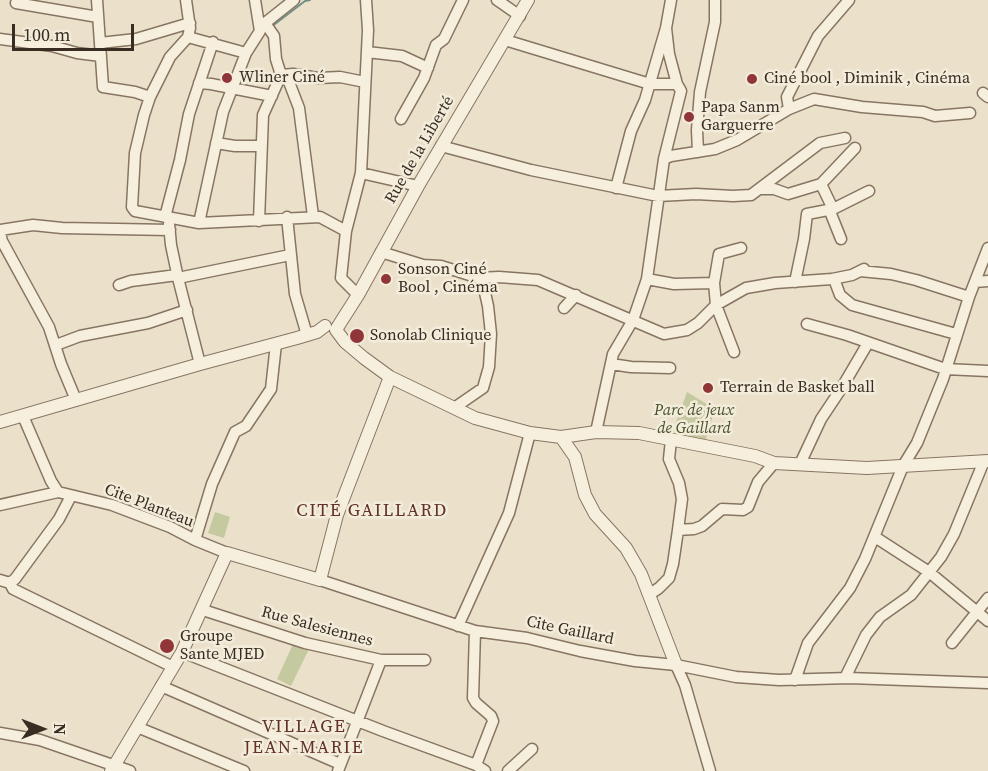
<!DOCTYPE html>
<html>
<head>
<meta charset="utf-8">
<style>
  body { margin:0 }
  #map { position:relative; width:988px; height:771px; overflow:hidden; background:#ebe1cb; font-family:"Source Serif 4",serif }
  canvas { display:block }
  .north { position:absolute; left:12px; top:699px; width:60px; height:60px; -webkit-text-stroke:4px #f3ecda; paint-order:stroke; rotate:90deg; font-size:16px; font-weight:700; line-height:24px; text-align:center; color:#392d23 }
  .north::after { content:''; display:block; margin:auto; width:21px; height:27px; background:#392d23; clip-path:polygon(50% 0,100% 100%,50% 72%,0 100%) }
  .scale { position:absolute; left:12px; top:24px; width:122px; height:27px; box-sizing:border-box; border:3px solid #392d23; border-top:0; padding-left:8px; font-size:18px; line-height:21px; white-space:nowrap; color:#392d23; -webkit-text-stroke:4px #f3ecda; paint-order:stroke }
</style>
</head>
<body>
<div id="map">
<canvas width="988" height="771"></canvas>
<div class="north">N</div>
<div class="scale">100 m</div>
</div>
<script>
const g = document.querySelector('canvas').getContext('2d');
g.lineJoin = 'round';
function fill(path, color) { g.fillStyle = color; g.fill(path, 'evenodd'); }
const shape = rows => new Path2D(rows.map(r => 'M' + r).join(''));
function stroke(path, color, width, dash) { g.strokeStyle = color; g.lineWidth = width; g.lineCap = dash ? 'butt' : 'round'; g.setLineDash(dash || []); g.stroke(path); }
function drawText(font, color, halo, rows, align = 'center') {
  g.font = font + ' "Source Serif 4",serif'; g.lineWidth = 5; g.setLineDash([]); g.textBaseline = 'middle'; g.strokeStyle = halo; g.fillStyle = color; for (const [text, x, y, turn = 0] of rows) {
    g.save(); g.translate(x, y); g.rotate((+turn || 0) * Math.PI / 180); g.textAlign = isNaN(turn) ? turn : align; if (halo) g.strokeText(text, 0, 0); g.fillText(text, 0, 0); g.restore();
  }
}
const green = shape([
  [687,392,715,409,705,442,673,431],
  [215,512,230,517,224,538,208,533],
  [294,642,309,649,291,686,277,679]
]);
const stream = shape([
  [271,27,305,1,310,0]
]);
const minor = shape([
  [97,0,103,87,135,92,150,97],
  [186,0,190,28,188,37,170,57,150,97,144,115,135,153,132,207,135,211,199,223,320,217,346,231],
  [497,0,520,16],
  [16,3,98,17],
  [265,23,274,36,276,59,281,75,289,82,299,108,313,216],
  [262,27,265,23,294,0],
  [188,37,246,53],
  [0,39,52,46,77,53,101,56],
  [505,40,650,84,677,84],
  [100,43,136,39,190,23],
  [367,52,402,56,428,68],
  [199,83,211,84,272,96],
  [983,93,988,97],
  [789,109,787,97,818,36,849,0],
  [401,119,424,78,436,45,444,39,463,0],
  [216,143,235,146,261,146],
  [441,146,531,170,658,196,696,194,733,196,751,195,820,143,845,138],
  [698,152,697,130,700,92,715,22,715,0],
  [664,159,671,156,715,149,737,140,789,109,814,99,862,107,923,112,935,116,970,113],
  [361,173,418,186],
  [821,184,833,209],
  [616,188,631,131,645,100,666,28,671,0],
  [761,189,774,189,788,194,821,184,855,148],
  [829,209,841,239],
  [165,217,180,160,189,114,213,42],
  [287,217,295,294,307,335],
  [259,221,263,115,281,75,293,74,318,78,340,77,365,82],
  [199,223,223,112,246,53,260,31,255,0],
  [169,224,171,245,178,278,200,364],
  [0,230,33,225,62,228,170,230],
  [0,233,2,241,49,327,61,364,76,400],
  [381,252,423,265,441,266,479,278,499,277,538,280,664,334,687,330,698,323,716,305,746,288,775,283,832,279,852,275,864,269],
  [178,278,290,255],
  [647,279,674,284,714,283],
  [834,279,840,295,852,305,956,334],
  [795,282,804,239,807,214,833,209,869,191],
  [975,282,988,281],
  [119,285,131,281,177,275],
  [358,295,341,278,346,231,361,173,368,30,366,0],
  [969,297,988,248],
  [564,308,576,295],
  [807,324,847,335,945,369,988,371],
  [56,345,80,336,148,323,187,310],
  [734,352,716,305,714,283,719,254,741,248],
  [611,364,631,367,670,368],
  [454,408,483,388,489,367,491,334,488,306,483,284,479,278],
  [23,416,51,481,58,492],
  [596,432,613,354,633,320,647,279,664,159,681,91,677,84,669,54,666,28],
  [800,464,821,419,841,389,868,343],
  [0,505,58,492,112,505,170,527,195,540,227,553],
  [678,530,694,529,702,526,722,509,743,510,748,507,758,482,774,463],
  [875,537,929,572,988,621],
  [195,540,212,484,235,432,246,426,271,389,276,344],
  [0,580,10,583,15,579,59,519,71,496],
  [320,580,475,631,527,638,580,651,635,661,676,665,736,677,779,680,849,678,988,683],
  [10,583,13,589,173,667],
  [650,594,659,588,669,578,673,564,678,530,682,499,679,483,669,459,671,440],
  [203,610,305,643,381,660,425,660],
  [458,626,509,513,530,433],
  [475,631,473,698,476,703,491,716,493,721,476,765],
  [952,643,988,598],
  [182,652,383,731,476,765,485,771],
  [676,665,685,685,710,771],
  [845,678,866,635,880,617,911,595,941,557,954,534,984,461],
  [795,680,808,643,850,588,865,559,903,466,917,443,943,379,969,297,916,280,891,274,860,271],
  [161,686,340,764],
  [137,727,244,771],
  [0,733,40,740,130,771],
  [338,771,381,660],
  [508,771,532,749]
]);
const tertiary = shape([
  [337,328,358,295,418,186,528,0],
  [336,330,345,342,364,358,390,377,475,418,530,433,561,437,596,432,639,433,755,456,774,463,867,468,988,461],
  [0,422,200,364,297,338,317,332,325,326],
  [561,437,575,457,585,495,595,514,626,548,641,574,676,665],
  [111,771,182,652,227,553,320,580,337,515,390,377]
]);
const markers = [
  [227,78,6,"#913638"],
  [752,79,6,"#913638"],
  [689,117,6,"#913638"],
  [386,279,6,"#913638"],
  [357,336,8,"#913638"],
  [708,388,6,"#913638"],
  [167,646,8,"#913638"]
];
const poiNames = [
  ["Wliner Ciné",239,78],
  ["Ciné bool , Diminik , Cinéma",764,79],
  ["Papa Sanm",701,108],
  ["Garguerre",701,126],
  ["Sonson Ciné",398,270],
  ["Bool , Cinéma",398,288],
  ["Sonolab Clinique",370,336],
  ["Terrain de Basket ball",720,388],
  ["Groupe",180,637],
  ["Sante MJED",180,655]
];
const streetNames = [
  ["Rue de la Liberté",420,150,-60],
  ["Cite Planteau",149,506,21],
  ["Rue Salesiennes",317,627,15],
  ["Cite Gaillard",570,631,12]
];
const parkNames = [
  ["Parc de jeux",694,411],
  ["de Gaillard",694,429]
];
const neighbourhoodNames = [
  ["CITÉ GAILLARD",372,511],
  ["VILLAGE",304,727],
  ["JEAN-MARIE",304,748]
];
fill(green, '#c5c9a0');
stroke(stream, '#728f87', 2);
stroke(minor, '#877561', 13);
stroke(tertiary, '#877561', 14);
stroke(minor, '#f7efde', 10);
stroke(tertiary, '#f7efde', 12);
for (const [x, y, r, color] of markers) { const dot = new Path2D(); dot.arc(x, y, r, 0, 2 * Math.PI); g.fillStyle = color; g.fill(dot); stroke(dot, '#f3ecda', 2); }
drawText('16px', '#392d23', '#f3ecda', poiNames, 'left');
drawText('16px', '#392d23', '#f3ecda', streetNames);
drawText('italic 16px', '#4a542b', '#f3ecda', parkNames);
g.letterSpacing = '1.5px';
drawText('18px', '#623226', '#f3ecda', neighbourhoodNames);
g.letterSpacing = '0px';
</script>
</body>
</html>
